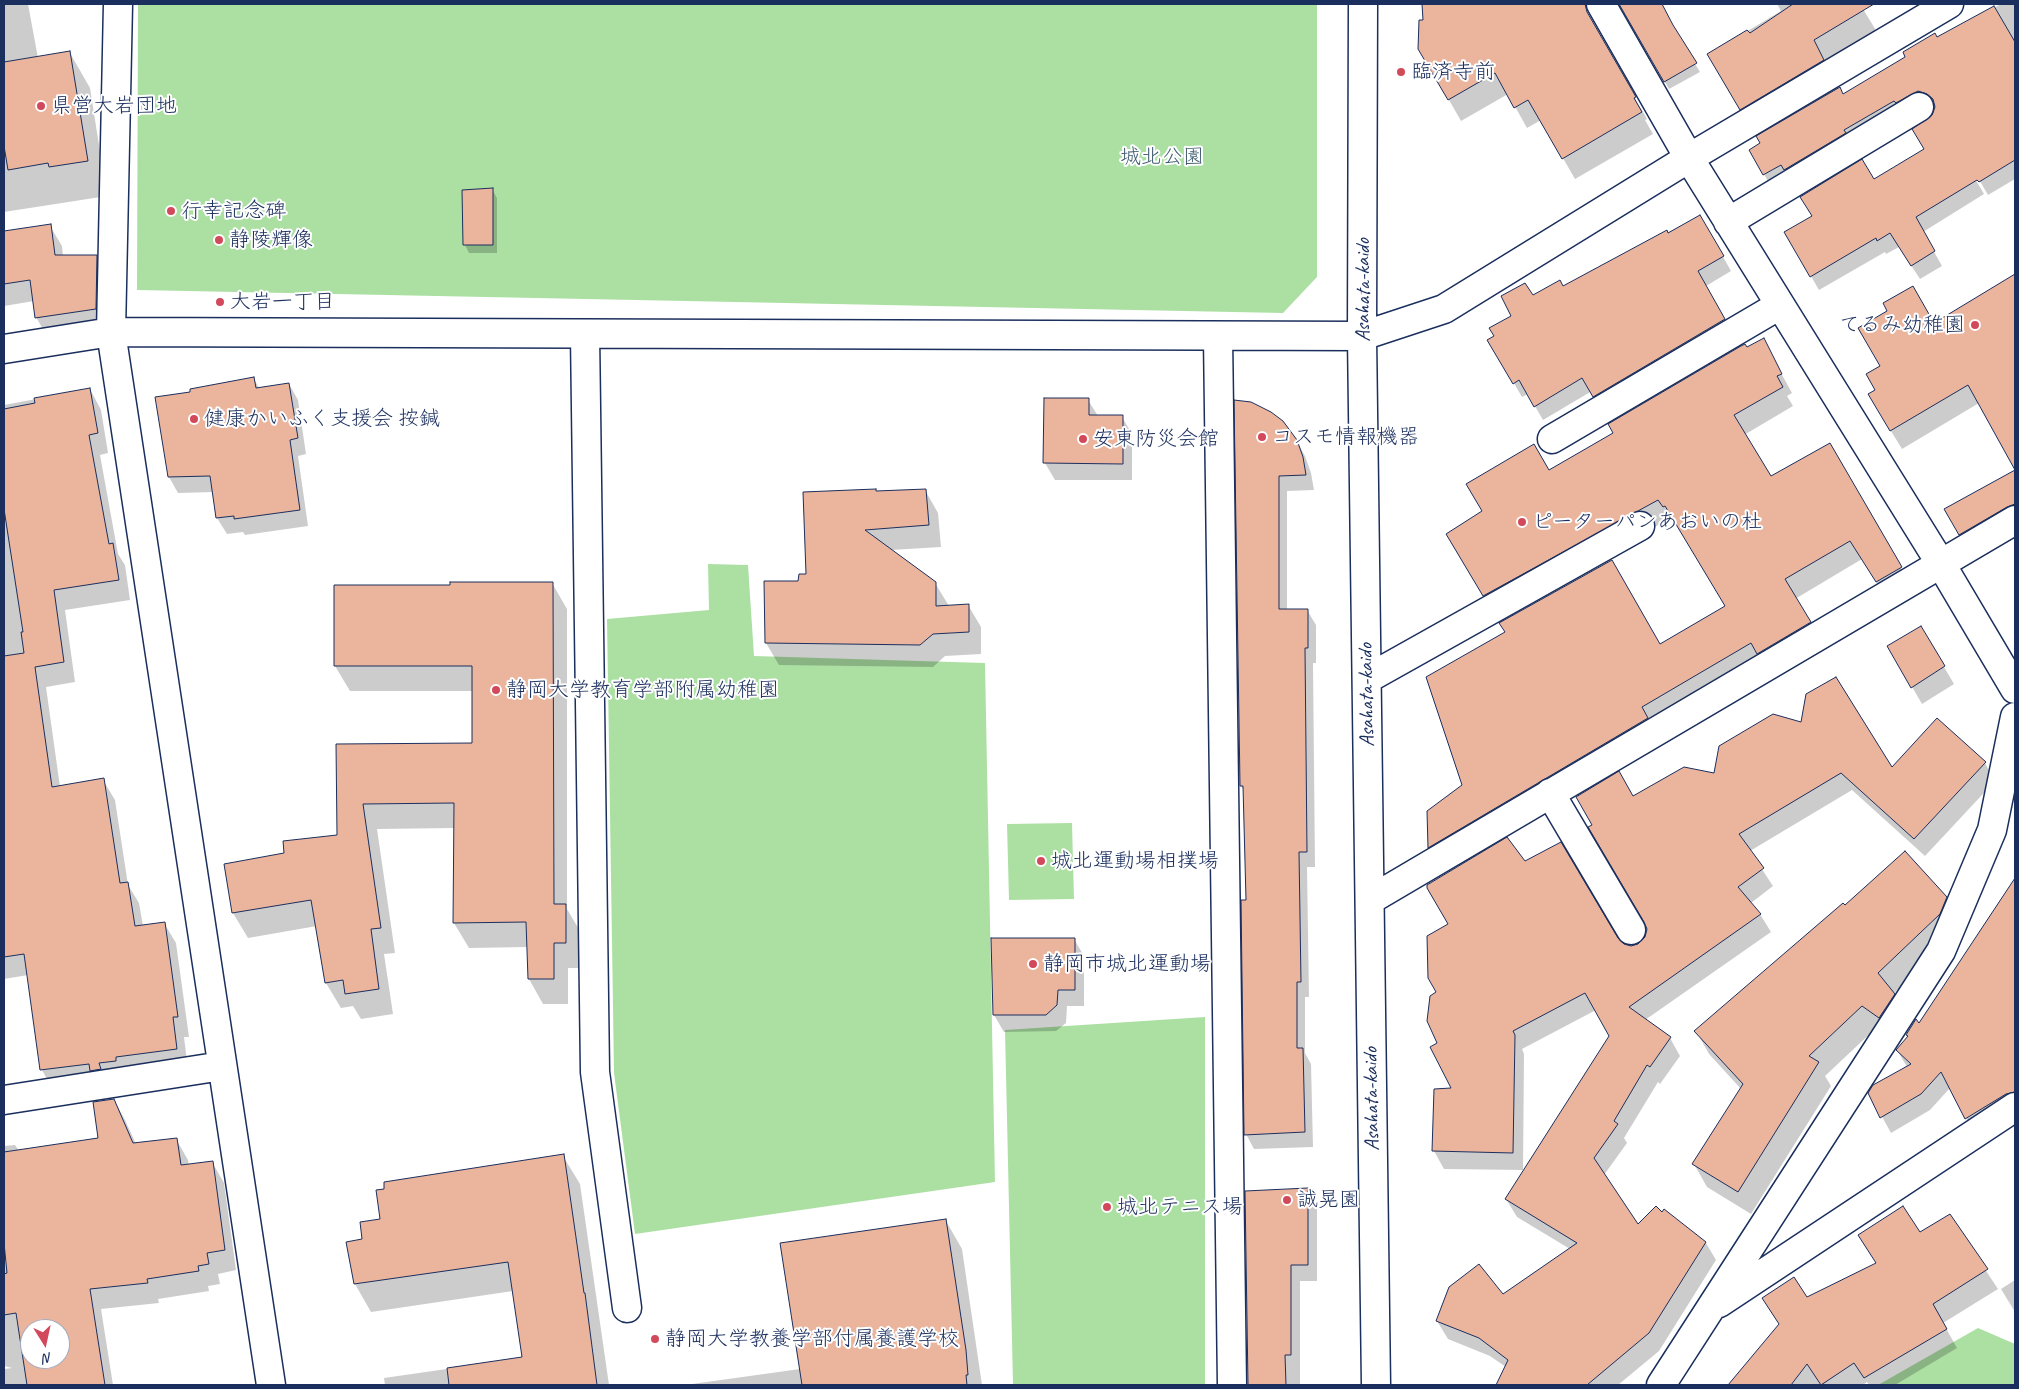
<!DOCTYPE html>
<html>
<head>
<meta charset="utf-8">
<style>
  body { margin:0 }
  #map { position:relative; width:2019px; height:1389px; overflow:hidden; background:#fff; font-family:Caveat,sans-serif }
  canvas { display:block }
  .frame { position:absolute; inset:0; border:5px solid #1b2f5e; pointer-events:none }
  .north { position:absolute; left:20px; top:1319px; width:50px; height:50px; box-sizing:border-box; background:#fff; border:1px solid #a4acbf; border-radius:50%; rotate:170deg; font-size:14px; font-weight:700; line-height:20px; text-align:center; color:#1b2f5e }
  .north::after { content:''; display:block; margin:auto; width:18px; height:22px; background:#d1495b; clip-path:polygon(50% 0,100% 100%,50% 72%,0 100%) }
</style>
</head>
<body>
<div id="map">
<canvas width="2019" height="1389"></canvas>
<div class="frame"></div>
<div class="north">N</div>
</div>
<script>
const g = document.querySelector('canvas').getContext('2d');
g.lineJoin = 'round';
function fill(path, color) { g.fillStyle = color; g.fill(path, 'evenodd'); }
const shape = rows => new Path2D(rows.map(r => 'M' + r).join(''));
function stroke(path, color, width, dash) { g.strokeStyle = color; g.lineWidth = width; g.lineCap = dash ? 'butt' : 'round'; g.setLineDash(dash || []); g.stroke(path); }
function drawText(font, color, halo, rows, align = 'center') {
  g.font = font + ' Caveat,"Klee One",sans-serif'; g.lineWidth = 4; g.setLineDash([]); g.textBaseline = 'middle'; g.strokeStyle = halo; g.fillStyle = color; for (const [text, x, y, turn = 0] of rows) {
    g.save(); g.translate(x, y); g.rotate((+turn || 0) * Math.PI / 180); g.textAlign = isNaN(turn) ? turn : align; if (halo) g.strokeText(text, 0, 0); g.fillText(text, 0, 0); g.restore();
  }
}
const green = shape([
  [138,4,1317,4,1317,277,1283,313,137,290],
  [708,564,748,565,754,656,985,663,995,1182,635,1234,614,1073,607,619,709,610],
  [1072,823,1074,899,1009,900,1007,824],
  [1205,1017,1205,1385,1013,1385,1005,1030],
  [1978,1328,2015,1344,2015,1385,1878,1385]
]);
const shadow = shape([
  [4,4,28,4,38,58,70,53,90,88,107,196,4,212],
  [1424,4,1571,4,1591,38,1598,34,1647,119,1645,120,1653,134,1575,179,1541,120,1527,128,1508,94,1461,121,1420,49,1425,22],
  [1647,4,1661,4,1675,31,1700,72,1669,89,1627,16],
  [1777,4,1860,4,1880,37,1828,68,1843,95,1937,39,2001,4,2015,4,2015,179,1988,195,1977,176,1974,177,1984,194,1923,232,1942,266,1920,279,1899,247,1886,254,1885,252,1819,290,1786,233,1925,149,1936,108,1927,105,1772,188,1750,150,1762,144,1709,54,1781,11],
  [492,189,497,198,497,253,469,253,465,245],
  [1700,216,1731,271,1706,286,1733,334,1602,410,1592,391,1543,420,1528,394,1522,397,1489,340,1496,337,1513,316,1533,297,1563,287],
  [50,226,62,246,63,256,96,257,108,277,107,330,48,338,36,317,34,301,4,306,4,233],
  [2015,276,2015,468,1979,403,1902,449,1880,413,1877,390,1882,366,1934,325],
  [1763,340,1792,393,1787,396,1793,406,1744,435,1771,478,1829,444,1912,587,1888,601,1862,559,1795,599,1821,642,1440,866,1429,848,1429,812,1660,645,1726,607,1677,525,1675,526,1671,518,1495,615,1448,534,1615,433],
  [254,379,259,388,289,384,298,400,306,454,298,456,308,526,245,535,243,532,227,534,217,518,214,492,178,493,169,477,192,393],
  [90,389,101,410,108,453,100,455,118,554,125,565,130,600,65,610,75,682,46,687,60,787,103,780,115,800,128,885,139,903,143,926,164,923,176,943,189,1037,184,1037,188,1069,53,1090,42,1070,28,975,4,979,4,405],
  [1088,400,1098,416,1122,417,1132,434,1132,480,1055,480,1045,463],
  [1236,401,1296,440,1305,456,1311,473,1314,490,1287,491,1287,611,1307,610,1316,625,1316,663,1313,663,1315,867,1307,867,1309,997,1305,997,1305,1053,1311,1064,1313,1147,1254,1149,1246,1134,1247,901,1245,792,1241,786],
  [2015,472,2015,527,1971,553,1946,510],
  [925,490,938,513,941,547,891,550,935,583,949,606,968,605,981,627,981,654,945,656,933,667,779,665,766,643,807,575,804,493],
  [552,583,567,609,567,909,580,931,580,968,568,968,568,1004,543,1004,529,979,528,947,469,948,454,923,455,828,377,829,395,953,384,954,393,1014,361,1019,353,1006,341,1008,326,983,317,926,248,938,233,913,286,854,338,836,337,746,473,744,473,691,350,691,335,666,335,586,451,586],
  [1921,628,1954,684,1922,704,1889,647],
  [1985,763,1995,781,1925,856,1852,790,1750,851,1773,886,1751,903,1760,914,1771,932,1645,1020,1670,1038,1680,1056,1660,1084,1658,1082,1624,1138,1627,1143,1604,1175,1638,1226,1706,1243,1716,1260,1659,1351,1618,1385,1497,1385,1506,1367,1490,1356,1448,1339,1437,1321,1502,1296,1570,1249,1517,1217,1506,1199,1610,1036,1596,1010,1522,1049,1524,1054,1523,1170,1444,1169,1434,1151,1453,1089,1439,1044,1437,993,1449,925,1428,890,1428,885,1525,863,1623,945,1631,947,1639,945,1645,939,1648,930,1633,798,1715,775,1891,769],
  [1946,897,1959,921,1953,937,1893,994,1907,1018,1875,1029,1825,1076,1831,1086,1751,1214,1707,1187,1694,1164,1741,1089,1709,1054,1696,1031,1845,906],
  [2003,898,2015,906,2015,1110,1975,1134,1950,1088,1930,1110,1891,1133,1869,1093,1907,1067,1897,1050,1908,1037,1907,1035,1919,1025],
  [992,939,1074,939,1084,956,1084,1006,1067,1006,1066,1023,1056,1031,1004,1032,994,1015],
  [114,1100,125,1120,136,1144,176,1139,188,1160,189,1166,212,1162,224,1183,236,1270,218,1274,220,1284,208,1286,209,1291,158,1299,159,1303,101,1309,113,1385,4,1385,4,1369,12,1368,4,1366,4,1146,15,1145,19,1151,99,1139],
  [30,1329,60,1329,60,1359,30,1359],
  [563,1156,580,1184,609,1385,385,1385,384,1378,523,1358,513,1291,371,1312,355,1284,363,1240,382,1220],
  [1307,1189,1317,1205,1317,1281,1300,1281,1300,1385,1248,1385,1246,1192],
  [1949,1215,1998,1289,1943,1323,1957,1348,1895,1385,1869,1385,1867,1382,1863,1385,1731,1385,1780,1325,1807,1299,1877,1264,1859,1235,1919,1234],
  [946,1221,962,1249,982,1385,685,1385,800,1369],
  [2015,1280,2015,1312,2001,1289]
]);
const building = shape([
  [1422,4,1585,4,1587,12,1636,97,1634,98,1642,112,1562,159,1528,100,1514,108,1495,73,1448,100,1418,49,1419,20,1423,20,1422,4],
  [1619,4,1662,4,1673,25,1697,63,1664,82,1619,4],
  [1793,4,1874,4,1814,40,1824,60,1740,110,1707,54,1747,30,1750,33,1793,4],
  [1994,6,2015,42,2015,160,1979,182,1977,180,1916,217,1935,251,1911,266,1890,233,1877,241,1876,238,1810,277,1784,232,1812,216,1800,197,1862,159,1874,179,1924,149,1912,129,1932,115,1935,107,1933,99,1927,94,1918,91,1896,103,1894,101,1844,130,1846,133,1784,170,1781,165,1763,175,1749,150,1760,143,1756,136,1840,87,1843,94,1905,57,1903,52,1935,33,1937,37,1994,6],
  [70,51,88,161,49,167,48,163,8,170,4,146,4,62,70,51],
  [493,188,493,245,463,245,462,190,493,188],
  [1700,215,1724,256,1698,271,1725,319,1593,397,1582,378,1534,407,1519,380,1513,384,1487,340,1494,336,1489,328,1511,316,1501,296,1525,283,1533,295,1560,280,1563,286,1667,230,1668,233,1700,215],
  [51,224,55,255,97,255,96,309,35,318,30,280,4,284,4,231,51,224],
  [2015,274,2015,504,2007,507,1959,535,1944,509,2015,470,1968,385,1890,431,1868,394,1875,390,1866,374,1880,366,1858,328,1887,311,1883,303,1913,286,1934,323,2015,274],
  [1764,338,1782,374,1777,376,1783,387,1734,415,1771,476,1830,443,1902,567,1876,582,1850,541,1785,579,1811,622,1757,654,1751,643,1642,707,1648,718,1428,848,1427,811,1462,785,1426,677,1505,632,1499,623,1612,560,1660,644,1725,606,1665,506,1663,507,1658,500,1483,596,1446,534,1482,511,1466,484,1534,444,1549,470,1613,433,1608,424,1741,346,1745,344,1747,347,1764,338],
  [254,377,256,388,289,383,298,438,290,440,300,510,234,519,234,516,216,518,210,476,168,477,155,397,190,392,190,389,254,377],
  [90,388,98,433,89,435,109,544,113,543,119,580,54,590,64,662,35,667,52,787,104,778,120,883,128,882,135,926,165,922,178,1017,173,1017,177,1049,116,1057,116,1061,99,1063,101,1069,90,1071,89,1064,40,1070,24,954,4,957,4,656,24,653,21,632,23,632,4,509,4,409,35,403,34,398,90,388],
  [1044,398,1089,398,1089,415,1123,415,1123,464,1043,463,1044,398],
  [1234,400,1251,402,1271,412,1283,421,1297,440,1303,457,1306,475,1279,476,1279,609,1308,609,1308,648,1305,648,1307,852,1299,852,1301,982,1297,982,1297,1048,1303,1048,1305,1132,1244,1135,1241,900,1246,900,1243,786,1240,786,1234,400],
  [876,489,876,491,926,489,929,525,865,530,936,582,936,606,969,604,969,632,933,634,920,645,765,643,764,581,798,581,799,574,806,574,803,492,876,489],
  [450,582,553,582,554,904,566,904,566,943,554,943,554,979,528,979,526,922,453,923,454,803,363,804,381,928,371,929,379,989,345,994,343,980,325,983,311,900,232,913,224,864,284,853,283,841,337,835,336,744,472,743,472,666,334,666,334,585,450,585,450,582],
  [1921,626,1945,666,1911,688,1887,646,1921,626],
  [1836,677,1892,767,1937,718,1986,762,1914,839,1841,773,1739,834,1764,868,1738,887,1761,914,1629,1007,1671,1037,1650,1067,1647,1065,1614,1121,1618,1124,1594,1158,1638,1224,1656,1206,1662,1212,1664,1209,1706,1242,1649,1333,1587,1385,1496,1385,1508,1360,1479,1338,1436,1321,1449,1287,1479,1264,1503,1294,1577,1243,1505,1199,1609,1036,1585,993,1513,1031,1515,1035,1513,1153,1432,1151,1434,1089,1451,1088,1430,1047,1437,1043,1427,1021,1430,996,1436,992,1428,978,1427,936,1448,924,1427,888,1427,885,1507,837,1525,861,1561,842,1618,938,1624,944,1631,946,1638,944,1645,937,1647,929,1644,922,1588,827,1592,825,1576,797,1619,771,1633,796,1684,767,1714,773,1719,746,1773,714,1801,722,1806,694,1836,677],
  [1905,851,1947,897,1940,914,1878,973,1895,994,1879,1018,1862,1006,1809,1056,1819,1062,1738,1192,1692,1164,1743,1084,1694,1031,1843,903,1845,905,1905,851],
  [2015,878,2015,1092,2006,1094,1965,1119,1941,1072,1921,1094,1880,1118,1868,1093,1873,1085,1911,1064,1896,1050,1908,1036,1906,1035,1916,1019,1919,1023,2015,878],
  [991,938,1075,938,1075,990,1058,990,1057,1005,1046,1015,993,1015,991,938],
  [114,1099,133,1143,177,1138,181,1165,213,1161,225,1250,207,1253,209,1264,198,1266,199,1271,147,1279,148,1283,90,1289,105,1385,27,1385,16,1313,4,1315,4,1274,7,1273,4,1243,4,1152,98,1138,93,1102,114,1099],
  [30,1329,60,1329,60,1359,30,1359,30,1329],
  [564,1154,584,1293,585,1293,597,1385,449,1385,447,1368,522,1357,508,1262,354,1284,346,1242,362,1239,360,1222,380,1219,376,1190,384,1189,384,1182,564,1154],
  [1308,1188,1308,1265,1291,1265,1291,1355,1285,1355,1286,1385,1248,1385,1245,1191,1308,1188],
  [1903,1206,1920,1232,1950,1214,1988,1269,1933,1304,1947,1329,1864,1378,1854,1363,1821,1385,1807,1364,1791,1385,1728,1385,1779,1324,1762,1298,1794,1277,1807,1297,1876,1263,1858,1235,1903,1206],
  [946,1219,966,1350,968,1375,966,1375,967,1385,802,1385,780,1243,946,1219]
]);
const minor = shape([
  [118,4,111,332,271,1385],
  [1363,4,1362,336,1376,1385],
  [1601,4,1689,158,1941,564,2015,689],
  [1728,222,1919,107],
  [585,334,595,1072,627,1308],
  [1218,336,1232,1385],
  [4,349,111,332,1362,336,1444,309,1689,158,1949,4],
  [1552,439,1780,305],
  [1367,679,1640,526],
  [1550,793,1631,930],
  [1370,900,2015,520],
  [4,1100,222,1066],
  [1719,1303,2015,1107],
  [1661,1385,1941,951,1992,830,2015,717]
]);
const markers = [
  [1401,72,5,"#d1495b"],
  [41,106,5,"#d1495b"],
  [171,211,5,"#d1495b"],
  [219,240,5,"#d1495b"],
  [220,302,5,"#d1495b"],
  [1975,325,5,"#d1495b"],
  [194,419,5,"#d1495b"],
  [1262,437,5,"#d1495b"],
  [1083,439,5,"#d1495b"],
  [1522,522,5,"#d1495b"],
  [496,690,5,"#d1495b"],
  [1041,861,5,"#d1495b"],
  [1033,964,5,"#d1495b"],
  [1287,1200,5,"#d1495b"],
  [1107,1207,5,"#d1495b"],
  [655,1339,5,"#d1495b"]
];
const poiNames = [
  ["臨済寺前",1411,72],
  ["県営大岩団地",51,106],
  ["行幸記念碑",181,211],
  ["静陵輝像",229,240],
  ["大岩一丁目",230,302],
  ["てるみ幼稚園",1965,325,"right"],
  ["健康かいふく支援会 按鍼",204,419],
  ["コスモ情報機器",1272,437],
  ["安東防災会館",1093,439],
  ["ピーターパンあおいの杜",1532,522],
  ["静岡大学教育学部附属幼稚園",506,690],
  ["城北運動場相撲場",1051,861],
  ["静岡市城北運動場",1043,964],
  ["誠晃園",1297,1200],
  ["城北テニス場",1117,1207],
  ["静岡大学教養学部付属養護学校",665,1339]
];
const parkNames = [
  ["城北公園",1162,157]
];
const streetNames = [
  ["Asahata-kaido",1363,290,-90],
  ["Asahata-kaido",1367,695,-91],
  ["Asahata-kaido",1372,1099,-91]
];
fill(green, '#ace0a3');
fill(shadow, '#0003');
fill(building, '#eab49d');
stroke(building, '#1b2f5e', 1);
stroke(minor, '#1b2f5e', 31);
stroke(minor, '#fff', 28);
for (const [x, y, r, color] of markers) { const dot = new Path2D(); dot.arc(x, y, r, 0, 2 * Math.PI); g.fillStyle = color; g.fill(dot); stroke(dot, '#fff', 2); }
drawText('21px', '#1b2f5e', '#fff', poiNames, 'left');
drawText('21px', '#3f5b6f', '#fff', parkNames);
drawText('21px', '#1b2f5e', '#fff', streetNames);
</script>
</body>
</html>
